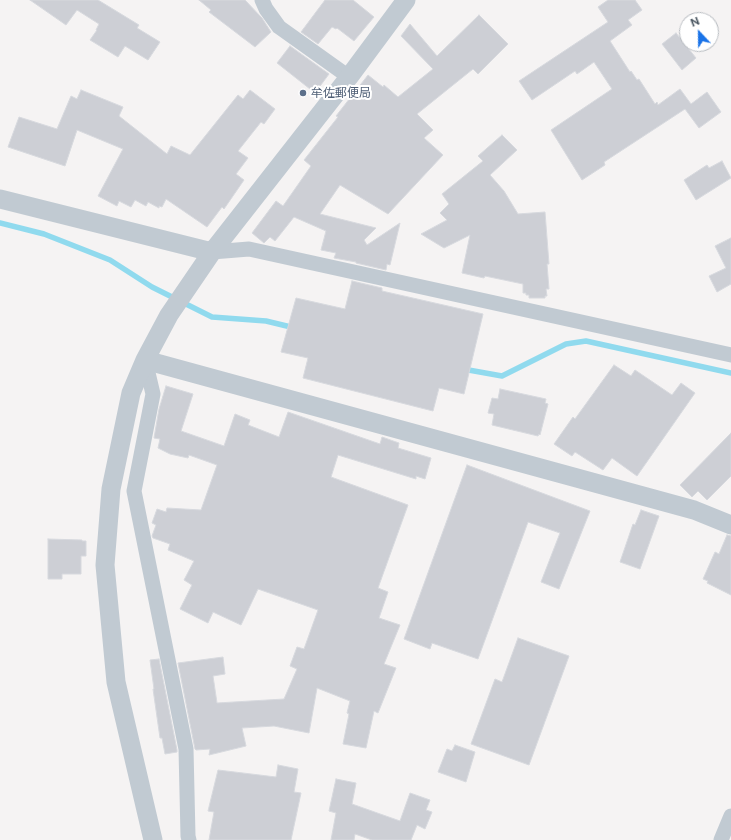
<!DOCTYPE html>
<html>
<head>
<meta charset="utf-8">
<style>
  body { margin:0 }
  #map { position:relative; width:731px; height:840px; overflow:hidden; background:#f5f3f3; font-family:"Public Sans",sans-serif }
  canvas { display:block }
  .north { position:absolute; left:679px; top:12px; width:40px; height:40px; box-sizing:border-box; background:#fff; border:1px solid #b7bbc0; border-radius:50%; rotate:338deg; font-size:11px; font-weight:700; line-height:16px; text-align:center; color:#4a5661 }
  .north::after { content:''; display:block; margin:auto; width:14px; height:18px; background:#1a73e8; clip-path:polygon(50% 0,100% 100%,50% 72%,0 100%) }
</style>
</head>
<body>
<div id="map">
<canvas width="731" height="840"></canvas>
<div class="north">N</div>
</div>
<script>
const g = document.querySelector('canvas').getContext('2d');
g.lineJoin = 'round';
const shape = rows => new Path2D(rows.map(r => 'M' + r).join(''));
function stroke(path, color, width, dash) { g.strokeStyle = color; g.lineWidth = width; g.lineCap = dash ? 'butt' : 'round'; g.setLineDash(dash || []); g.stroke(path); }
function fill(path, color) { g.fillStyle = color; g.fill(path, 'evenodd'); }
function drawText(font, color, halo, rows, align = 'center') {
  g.font = font + ' "Public Sans","Noto Sans JP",sans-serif'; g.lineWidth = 4; g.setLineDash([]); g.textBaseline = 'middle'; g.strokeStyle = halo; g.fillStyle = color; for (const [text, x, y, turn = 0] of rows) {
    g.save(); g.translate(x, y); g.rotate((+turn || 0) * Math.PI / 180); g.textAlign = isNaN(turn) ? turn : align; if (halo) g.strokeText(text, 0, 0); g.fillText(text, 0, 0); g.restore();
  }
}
const stream = shape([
  [0,223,44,234,110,260,152,287,212,317,266,321,295,328],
  [463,369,502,376,566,344,586,341,731,373]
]);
const building = shape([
  [30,0,98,0,139,25,137,28,160,42,148,60,125,46,118,57,90,40,97,30,96,30,99,24,77,10,66,25,30,0],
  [199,0,245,0,262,18,271,32,255,47,209,12,211,10,199,0],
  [325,0,353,0,374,17,354,41,337,28,336,29,332,27,318,44,301,32,325,0],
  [608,0,635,0,642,10,628,20,632,25,610,41,630,72,631,71,637,80,639,79,655,104,657,102,658,105,680,89,691,104,707,92,721,112,699,128,685,109,604,162,605,165,582,180,551,130,612,89,594,62,577,74,575,71,532,100,519,81,608,22,598,7,608,0],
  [479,15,508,44,478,74,473,69,417,114,433,130,424,138,443,155,388,214,340,185,320,214,376,228,364,240,367,245,400,223,390,265,387,264,386,270,356,263,356,262,334,258,336,253,321,250,326,231,294,217,275,241,270,237,264,243,252,233,276,201,283,206,311,166,304,160,338,117,336,116,368,75,383,87,384,85,398,97,433,69,401,36,410,24,437,56,479,15],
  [676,33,696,58,682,70,662,44,676,33],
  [290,46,329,74,315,93,277,63,290,46],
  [81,90,123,107,119,116,167,154,171,146,190,155,238,95,243,99,250,90,275,109,264,124,261,122,238,151,248,158,236,174,244,180,224,209,222,207,207,227,166,199,162,207,159,206,159,208,148,202,146,206,135,200,131,207,119,201,117,206,98,196,123,149,77,130,65,166,8,147,19,117,57,129,71,96,77,99,81,90],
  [502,135,517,150,490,175,504,191,518,214,545,212,549,264,547,264,549,289,546,289,547,296,545,296,545,298,529,298,529,295,526,295,526,293,523,293,523,284,485,276,484,278,462,273,470,235,444,248,421,234,447,220,440,213,449,204,442,194,483,161,478,156,502,135],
  [722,161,731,178,696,200,684,180,707,165,709,168,722,161],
  [731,238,731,284,717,292,709,276,726,268,715,246,731,238],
  [352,281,382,288,382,291,483,314,464,394,439,388,433,411,303,378,308,358,281,352,296,298,345,309,352,281],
  [614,365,631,376,635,370,672,395,681,383,695,393,637,476,612,458,603,470,575,452,572,456,554,444,573,417,575,419,614,365],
  [166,386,193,394,181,431,224,446,235,414,250,420,248,425,279,437,288,412,380,444,382,437,399,443,398,448,431,458,425,479,416,476,416,479,338,455,331,477,408,505,378,588,388,592,379,618,400,625,384,664,396,668,378,713,374,711,366,748,343,744,349,714,347,713,350,701,317,688,309,733,274,726,242,728,246,746,209,755,210,749,196,750,195,749,178,663,223,657,225,674,213,676,217,703,284,699,297,669,290,666,297,647,304,649,318,610,258,589,241,625,213,612,208,623,180,609,192,585,184,580,194,561,168,550,170,544,153,538,152,536,156,525,152,523,157,509,166,512,167,508,201,510,217,465,189,455,188,458,170,454,158,448,160,439,154,438,159,409,166,386],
  [500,389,546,399,545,403,548,404,540,435,539,434,538,436,492,425,494,414,488,413,492,398,498,399,500,389],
  [731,433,731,476,707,500,698,491,692,497,680,485,731,433],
  [467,465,590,511,559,589,541,582,560,533,528,522,478,659,432,643,430,649,404,639,467,465],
  [641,510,659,516,640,569,620,562,633,524,635,525,641,510],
  [727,535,731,536,731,595,707,583,708,581,703,579,715,552,719,554,727,535],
  [48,539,82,540,82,541,86,541,86,556,81,556,81,574,62,574,62,579,48,579,48,539],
  [518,638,569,656,529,765,471,744,495,679,502,682,518,638],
  [159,659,177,750,177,752,165,754,162,738,160,738,153,689,154,689,150,660,159,659],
  [455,745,475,752,466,782,438,772,447,749,452,751,455,745],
  [278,765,298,769,294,792,301,793,291,840,209,840,214,812,208,811,218,770,276,777,278,765],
  [336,779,356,783,352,804,400,821,410,793,430,800,426,810,432,812,425,829,417,825,411,840,372,840,355,834,354,840,331,840,336,813,329,811,336,779]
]);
const minor = shape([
  [262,0,266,9,279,27,349,77],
  [212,252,249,249,731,355],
  [145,360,153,394,134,491,186,749,188,836,189,840],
  [721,840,731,816]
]);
const tertiary = shape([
  [0,199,212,252],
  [145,360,694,510,731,525],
  [153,840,116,682,105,565,111,489,131,393,145,360,169,315,212,252,349,77,406,0]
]);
const markers = [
  [303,93,4,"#5c6f8a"]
];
const serviceNames = [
  ["牟佐郵便局",311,93]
];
stroke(stream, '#90daee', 5.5);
fill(building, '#cdcfd5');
stroke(building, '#d7d9de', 1);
stroke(minor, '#c1cad2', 15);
stroke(tertiary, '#c1cad2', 19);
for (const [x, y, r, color] of markers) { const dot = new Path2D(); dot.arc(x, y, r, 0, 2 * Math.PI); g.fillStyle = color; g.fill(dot); stroke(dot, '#fff', 1.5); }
drawText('12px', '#4e5e75', '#fff', serviceNames, 'left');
</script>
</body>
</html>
